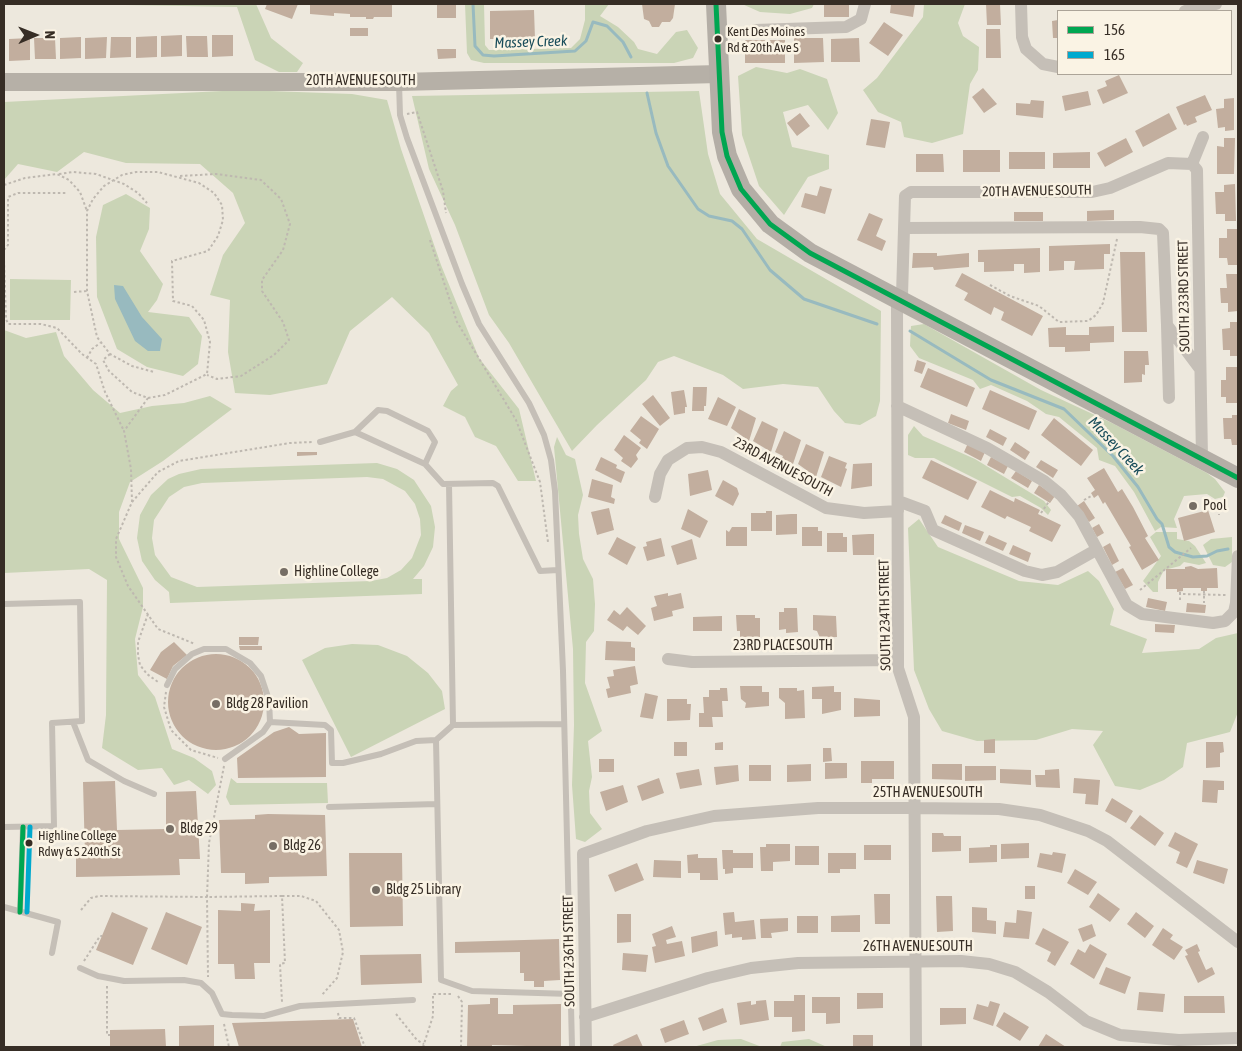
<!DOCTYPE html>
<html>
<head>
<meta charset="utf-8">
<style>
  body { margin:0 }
  #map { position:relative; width:1242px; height:1051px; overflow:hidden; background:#ede8dd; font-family:"Asap Condensed",sans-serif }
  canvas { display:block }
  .frame { position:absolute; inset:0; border:5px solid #362d25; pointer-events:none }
  .legend { position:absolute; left:1057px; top:10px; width:175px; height:65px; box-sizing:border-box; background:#faf3e4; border:1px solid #aca498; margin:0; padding:6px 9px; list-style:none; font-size:15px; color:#362d25 }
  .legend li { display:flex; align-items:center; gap:10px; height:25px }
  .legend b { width:25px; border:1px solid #aca498 }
  .north { position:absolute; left:10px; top:10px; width:50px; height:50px; -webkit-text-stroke:4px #faf3e4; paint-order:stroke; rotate:89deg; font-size:14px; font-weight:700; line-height:20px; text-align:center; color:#362d25 }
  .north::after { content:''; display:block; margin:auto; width:18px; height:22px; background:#362d25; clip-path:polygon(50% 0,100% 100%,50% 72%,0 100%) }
</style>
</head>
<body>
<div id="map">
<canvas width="1242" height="1051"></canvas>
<div class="frame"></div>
<ul class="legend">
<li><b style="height:6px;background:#00a651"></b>156</li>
<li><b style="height:6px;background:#00a9ce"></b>165</li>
</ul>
<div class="north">N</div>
</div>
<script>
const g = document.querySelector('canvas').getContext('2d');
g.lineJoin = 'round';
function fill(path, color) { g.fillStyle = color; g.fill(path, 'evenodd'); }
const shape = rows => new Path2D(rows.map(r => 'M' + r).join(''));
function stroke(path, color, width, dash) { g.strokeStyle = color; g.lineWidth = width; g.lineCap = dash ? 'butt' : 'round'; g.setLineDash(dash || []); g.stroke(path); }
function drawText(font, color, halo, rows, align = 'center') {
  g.font = font + ' "Asap Condensed",sans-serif'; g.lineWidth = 5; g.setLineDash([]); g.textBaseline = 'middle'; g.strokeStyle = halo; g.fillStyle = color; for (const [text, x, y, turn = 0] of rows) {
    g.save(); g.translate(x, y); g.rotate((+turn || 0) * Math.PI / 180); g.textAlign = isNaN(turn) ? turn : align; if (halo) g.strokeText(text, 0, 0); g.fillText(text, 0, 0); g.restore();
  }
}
const green = shape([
  [69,4,256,4,271,38,303,63,297,72,279,72,255,60,237,7],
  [465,4,484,4,485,45,489,50,571,48,580,39,585,20,585,4,609,4,600,16,618,27,634,42,638,49,657,54,676,32,687,30,698,48,693,58,674,63,484,63,471,60,467,53],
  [742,4,814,4,812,8,790,14,760,12],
  [924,4,965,4,958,23,963,36,979,47,978,70,970,84,963,134,932,143,904,137,901,122,878,112,863,90,877,78,923,17],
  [756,67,787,73,800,69,827,79,838,113,828,130,808,105,783,112,792,147,829,155,829,169,808,177,784,215,759,186,742,135,738,76],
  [242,90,352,94,387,100,401,149,441,265,479,358,519,409,536,481,518,481,496,446,475,437,465,417,443,406,451,391,458,385,429,333,392,297,350,331,327,384,270,395,235,393,228,352,230,300,210,295,223,255,245,223,233,193,200,164,126,163,84,152,57,172,18,164,4,180,4,102],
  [699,91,708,154,720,194,757,239,881,311,880,401,876,416,860,425,845,423,834,411,818,387,783,384,743,389,723,375,674,356,658,362,646,380,597,425,572,451,509,343,489,315,455,225,429,169,412,96],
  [126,194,150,208,149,229,140,251,163,284,157,300,148,312,189,317,202,336,198,364,183,376,147,367,117,349,97,297,96,237,103,205],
  [10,279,71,280,70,320,10,320],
  [924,324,1041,390,1112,423,1207,473,1215,479,1225,492,1223,497,1215,499,1207,494,1184,496,1174,519,1177,528,1161,527,1155,531,1134,492,1115,466,1099,460,1097,448,1059,417,1046,414,1027,401,991,385,980,389,973,380,919,358,910,346,911,326],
  [4,330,26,338,56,332,64,356,93,390,120,413,152,406,184,403,210,396,232,409,163,461,130,482,119,512,119,539,143,588,143,607,135,639,138,675,155,697,172,749,194,758,212,771,216,785,208,794,189,780,174,785,162,768,138,770,102,748,106,715,107,580,89,569,4,573],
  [914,426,923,436,975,459,1044,501,1051,510,1048,515,1041,508,1020,496,1012,497,934,458,915,458,908,455,908,435],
  [557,437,566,455,575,459,583,495,578,515,579,534,583,559,593,579,595,604,594,631,586,642,585,683,602,731,588,741,592,777,589,791,590,813,602,829,585,842,576,839,572,785,574,725,573,649,554,447],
  [377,463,397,469,414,480,431,506,435,527,433,547,424,566,413,579,422,579,422,594,170,603,169,592,155,580,142,561,137,538,140,515,151,495,168,479,179,474,201,469],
  [367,477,383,479,405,491,415,504,420,519,421,535,412,558,401,570,387,578,371,581,197,587,171,577,155,555,152,538,154,520,169,497,184,487,202,483],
  [919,519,938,547,1019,581,1058,585,1088,571,1099,581,1114,609,1110,625,1147,639,1142,653,1199,649,1216,638,1238,633,1238,712,1230,732,1187,743,1183,767,1164,780,1140,790,1115,786,1093,745,1103,731,1072,729,1036,740,977,741,942,731,929,709,914,670,908,528],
  [1156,532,1177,532,1177,539,1189,541,1195,546,1206,563,1199,565,1184,562,1180,566,1164,570,1158,582,1158,592,1153,592,1143,581,1161,556,1150,537],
  [1232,537,1232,562,1225,567,1213,565,1203,545,1211,539],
  [352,644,378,645,407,656,428,673,442,691,445,709,351,757,302,660,325,648],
  [231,778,237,783,327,783,328,803,230,805,226,797],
  [741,1039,762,1047,693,1047,718,1040],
  [809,1039,827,1047,780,1047,782,1042]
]);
const water = shape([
  [114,285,123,286,142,317,162,339,160,351,148,351,135,341,115,299]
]);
const stream = shape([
  [473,4,475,46,483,55,494,56,575,51,586,41,593,22,607,26,623,42,631,57],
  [647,93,656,133,668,166,698,209,709,216,732,221,742,229,770,270,804,299,877,324],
  [910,331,991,380,1064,409,1113,456,1138,487,1157,519,1162,524,1169,547,1175,552,1193,557,1207,556,1217,551,1228,549]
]);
const building = shape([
  [267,4,298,4,292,19,265,9],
  [310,4,392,4,392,17,374,17,373,19,366,19,366,17,350,17,350,14,334,13,334,16,310,14],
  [437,4,456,4,456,18,437,18],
  [642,4,675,4,673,18,670,22,662,22,659,27,652,27,649,21,644,19],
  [891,4,915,4,913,17,890,13],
  [986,4,1000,4,1001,25,987,25],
  [824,5,849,5,849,17,824,17],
  [534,10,535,39,490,39,490,11],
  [1058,20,1058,38,1053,38,1052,21],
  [884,22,903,35,888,56,869,43],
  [350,28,368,28,368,36,350,36],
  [986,29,1000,29,1001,58,986,58],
  [182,35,182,56,161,57,161,36],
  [212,35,233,35,233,56,212,57],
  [157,36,157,57,136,58,136,37],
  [186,36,207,36,208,57,187,57],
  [81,37,81,58,60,59,60,38],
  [107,37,106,58,85,59,85,38],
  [111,37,131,37,131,57,110,58],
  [30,38,30,60,9,61,9,39],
  [34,38,55,38,56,59,35,59],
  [794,38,823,38,824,62,794,63],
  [859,38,860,62,831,62,831,39],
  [745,40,785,40,785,63,745,63],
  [437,49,456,49,456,58,438,59],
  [1119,75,1128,93,1103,104,1097,90,1107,86,1105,81],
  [983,88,997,104,984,113,972,97],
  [1088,91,1091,105,1065,111,1062,96],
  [1205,95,1212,110,1195,117,1197,122,1187,126,1186,124,1184,125,1176,107],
  [1234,98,1234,130,1225,131,1225,127,1218,128,1216,109,1224,108,1224,99],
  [1031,100,1044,101,1043,118,1016,115,1016,103,1030,104],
  [800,113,810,126,797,136,787,123],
  [1169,113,1177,129,1143,147,1135,131],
  [871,119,890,122,885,148,866,145],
  [1126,138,1133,152,1105,167,1097,153],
  [1224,138,1235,138,1234,174,1217,174,1217,146,1224,147],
  [963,150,1000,150,1000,172,963,172],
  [1009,152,1045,152,1045,169,1009,169],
  [1090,152,1090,168,1053,168,1053,153],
  [916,154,943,154,944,172,916,172],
  [1235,184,1236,221,1225,221,1225,214,1216,214,1215,192,1224,192,1224,185],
  [820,186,832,189,825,214,801,207,805,193,817,196],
  [1114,210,1114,220,1087,221,1087,211],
  [1014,212,1043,212,1043,221,1014,221],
  [869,213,883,219,876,236,886,241,882,251,857,240],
  [1227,229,1237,229,1238,265,1228,265,1227,258,1219,258,1219,238,1227,238],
  [1110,244,1110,254,1104,254,1104,269,1074,270,1075,261,1064,261,1064,270,1049,271,1049,246],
  [1040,248,1040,272,1024,273,1024,264,1014,264,1014,271,984,272,984,262,978,262,978,250],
  [1120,252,1145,252,1147,332,1122,332],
  [913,253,937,253,937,256,969,253,969,267,934,270,933,267,912,268],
  [962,273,1043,316,1032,336,1001,320,1004,312,994,307,991,315,964,300,968,293,955,286],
  [1226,274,1238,274,1238,311,1228,312,1228,303,1221,303,1220,288,1227,288],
  [1230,322,1238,322,1238,356,1230,356,1230,350,1223,350,1222,329,1230,328],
  [1114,326,1114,342,1090,343,1090,351,1065,352,1065,347,1049,347,1048,328,1066,327,1066,335,1089,335,1089,327],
  [1124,351,1148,351,1149,365,1145,365,1145,375,1142,374,1142,382,1124,383],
  [917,360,926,363,922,374,914,371],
  [1226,367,1238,367,1238,403,1226,403,1226,397,1221,397,1221,380,1226,380],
  [928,368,975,388,967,407,920,387],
  [693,387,707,387,706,406,704,406,704,411,692,411],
  [684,390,687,407,685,407,685,413,674,415,671,392],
  [990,390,1037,411,1029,430,982,409],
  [653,395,670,418,660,426,642,404],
  [718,397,736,407,727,426,708,419],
  [739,409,756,418,749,441,731,428],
  [951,414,969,421,966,430,948,423],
  [1232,415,1238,415,1238,445,1232,445,1231,439,1224,439,1223,418,1232,418],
  [641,416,659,429,647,449,639,443,641,440,630,431],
  [1054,418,1093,450,1081,466,1041,435],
  [762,421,778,429,771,452,753,441],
  [990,429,1007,438,1003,446,986,437],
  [784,431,801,440,793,464,782,459,783,456,775,452],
  [624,435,641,448,636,455,638,459,631,468,621,461,623,458,614,450],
  [1015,442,1030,452,1025,460,1010,450],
  [968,443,985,452,981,461,964,452],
  [806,444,824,452,816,477,798,464],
  [297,452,317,452,317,455,297,456],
  [829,456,847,463,845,468,847,469,841,487,821,477],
  [601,457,617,465,616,468,625,472,621,483,595,470],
  [991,457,1008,466,1004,474,987,465],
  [931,460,977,482,968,500,922,478],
  [1041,460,1058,470,1053,478,1036,467],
  [872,463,872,486,851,489,853,464],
  [1104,468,1118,492,1122,489,1133,507,1148,536,1145,538,1159,560,1142,570,1129,547,1131,546,1105,502,1103,504,1098,495,1094,498,1091,493,1095,490,1087,478],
  [708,470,712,490,690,496,688,474],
  [1016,471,1032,481,1028,488,1011,478],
  [592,479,613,485,611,497,615,499,614,504,588,497],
  [723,480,737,488,739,494,733,506,715,496],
  [1039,485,1055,496,1050,503,1034,493],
  [990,490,1014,502,1015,498,1040,510,1038,514,1061,525,1052,542,1029,531,1031,527,1007,516,1005,519,981,507],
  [1084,501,1095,518,1089,522,1077,506],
  [609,508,614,530,597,535,591,512],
  [688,509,708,521,700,538,681,529],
  [1208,510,1215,532,1184,541,1178,518],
  [766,511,772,511,772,531,751,531,751,513,766,513],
  [791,514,797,514,797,534,776,535,776,515],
  [945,515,962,523,959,531,941,523],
  [1099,524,1104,533,1097,537,1092,528],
  [965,525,984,532,980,541,962,533],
  [732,527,747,527,747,546,726,546,726,530,729,532],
  [802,527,818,527,818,531,822,531,822,546,802,546],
  [827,533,843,533,843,537,847,537,847,552,827,552],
  [869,534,874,534,874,555,853,555,852,535],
  [989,535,1007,543,1003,551,985,543],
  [617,537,636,547,627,565,608,554],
  [661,538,665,556,647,561,643,547,647,546,646,542],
  [692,539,697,559,677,565,671,546],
  [1110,543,1119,561,1112,565,1103,547],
  [1013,545,1031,553,1028,562,1009,554],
  [1191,566,1198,569,1217,568,1218,588,1207,588,1207,591,1201,591,1201,588,1183,588,1183,591,1177,592,1177,589,1166,589,1166,569,1185,569,1185,567],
  [1123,568,1133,585,1125,589,1115,572],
  [668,593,668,596,681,593,684,608,672,611,673,616,654,621,651,608,657,606,654,596],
  [1148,598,1167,602,1165,611,1146,607],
  [1187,603,1206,605,1205,613,1186,612],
  [627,607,646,626,638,635,627,626,623,631,607,620,614,610,620,615],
  [784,608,797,608,798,632,786,633,786,629,779,630,779,612,784,612],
  [736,615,755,615,755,618,760,618,760,637,740,637,740,631,737,631],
  [813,615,836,616,837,637,820,638,817,631,813,630],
  [722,616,722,631,693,631,693,617],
  [1155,624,1175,625,1174,633,1155,632],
  [239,637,259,637,258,645,239,645],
  [606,641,631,642,631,647,635,648,635,661,605,660],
  [174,642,187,655,173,666,167,679,150,670,161,652],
  [239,646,262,646,262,650,240,650],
  '168 702a48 48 0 1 1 96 0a48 48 0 1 1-96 0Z',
  [635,666,638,684,630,686,631,693,608,698,606,689,610,688,607,677,614,676,613,670],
  [740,686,762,686,762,692,769,692,769,706,745,708,746,703,741,699],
  [834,686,834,692,841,692,841,710,822,714,822,699,812,699,812,687],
  [720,688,727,688,728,701,722,701,723,717,712,717,713,727,699,727,699,713,704,713,703,697,709,697,709,690,720,690],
  [779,688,797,688,797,691,804,690,805,718,785,719,785,703,779,698],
  [645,693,658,696,653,719,640,717],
  [854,698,880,700,880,716,854,717],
  [667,699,687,699,687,704,691,704,690,720,667,721],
  [289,727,299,734,326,733,326,777,238,778,237,758,274,732],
  [995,739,995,753,984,753,984,740],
  [674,742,687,742,687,756,674,756],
  [723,742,723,750,715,750,715,743],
  [1206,742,1223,742,1224,752,1220,753,1220,767,1206,768],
  [823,748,831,748,832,761,823,762],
  [599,759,614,759,614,772,599,772],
  [861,761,894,761,894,779,872,779,872,783,861,783],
  [825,763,847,763,847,778,825,779],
  [811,764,811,781,787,782,787,765],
  [932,764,962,764,962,780,932,779],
  [738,765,739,781,716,785,714,767],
  [749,765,771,765,771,781,749,781],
  [965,766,996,766,996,780,965,781],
  [699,769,702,785,680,789,676,773],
  [1000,769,1031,770,1031,785,1000,783],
  [1059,769,1060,788,1036,787,1035,775,1045,775,1045,770],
  [659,778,664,793,642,801,637,786],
  [1074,778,1100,780,1098,805,1085,804,1086,794,1073,793],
  [1203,780,1224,781,1224,790,1218,790,1217,803,1202,802],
  [115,781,117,830,166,829,166,792,196,791,200,859,179,859,180,875,76,877,76,856,85,856,83,782],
  [623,785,628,802,606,811,600,792],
  [1112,798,1133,811,1126,823,1105,811],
  [268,814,325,815,327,876,269,877,269,883,245,884,245,873,221,873,219,820,255,819,255,815],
  [1140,815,1164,833,1155,846,1130,828],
  [1175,832,1198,844,1187,868,1176,863,1180,852,1168,846],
  [932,833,943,833,944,836,961,836,961,851,932,852],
  [1029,843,1029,858,1001,859,1001,844],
  [766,844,790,844,790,861,773,862,773,871,761,871,760,847,766,847],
  [864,845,891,845,891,860,864,860],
  [990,845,997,845,997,862,969,863,969,848,990,847],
  [795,846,819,846,819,865,795,865],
  [722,850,733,850,733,853,753,853,753,868,733,868,733,873,725,874,725,869,723,869],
  [1053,852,1066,854,1062,873,1037,867,1040,853,1052,855],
  [349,853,402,853,403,926,350,927],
  [828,853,856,853,856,869,840,869,840,873,828,873],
  [698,854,698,858,717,858,718,880,700,880,700,873,688,873,687,855],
  [654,860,681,861,681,878,653,877],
  [1197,860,1228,869,1224,884,1193,873],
  [637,863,644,880,615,892,608,875],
  [1075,869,1097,882,1088,895,1067,883],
  [1025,886,1035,886,1035,899,1025,899],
  [1098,893,1120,909,1110,922,1089,907],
  [874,894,890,894,890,924,875,924],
  [936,896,952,896,953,931,937,932],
  [241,903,255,904,254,911,270,910,270,963,254,963,255,979,235,979,234,964,218,964,218,910,241,911],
  [972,907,987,908,987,920,996,921,996,934,972,932],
  [1017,910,1032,912,1029,939,1003,937,1005,922,1016,923],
  [112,912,148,928,133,965,96,950],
  [166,912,202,927,187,965,151,949],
  [734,912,735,922,754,920,756,939,742,940,742,937,732,938,732,934,725,935,723,913],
  [1136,912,1154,926,1145,938,1127,924],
  [617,914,631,914,631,942,617,943],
  [860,915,860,932,831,932,831,916],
  [797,916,818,916,818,933,797,933],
  [788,918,788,931,771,933,772,938,761,938,760,919],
  [1092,924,1096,936,1083,942,1078,929],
  [672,926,676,937,666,940,667,944,682,941,685,956,655,963,652,947,656,946,652,934],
  [1043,928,1069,942,1055,966,1047,961,1051,952,1035,944],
  [1163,928,1173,935,1170,939,1183,947,1174,960,1152,945],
  [717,931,718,946,692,953,691,937],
  [559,939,560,980,544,981,544,987,534,987,534,981,524,981,524,973,520,973,520,952,455,953,455,942],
  [1090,944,1107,954,1094,979,1070,964,1078,949,1085,953],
  [1197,944,1200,951,1198,952,1206,970,1212,967,1215,974,1198,983,1185,956,1188,955,1185,950],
  [623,953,648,955,646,972,622,970],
  [421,954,422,983,361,985,360,955],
  [1106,967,1131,977,1125,994,1099,984],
  [1139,992,1165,994,1163,1012,1137,1010],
  [857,993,883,993,883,1008,857,1009],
  [794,995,805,995,805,1031,792,1032,792,1017,774,1017,774,1001,794,1001],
  [1184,996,1224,996,1225,1013,1184,1013],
  [812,997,840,997,840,1023,826,1024,826,1013,812,1013],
  [490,998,498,998,498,1014,513,1014,513,1005,561,1004,561,1047,492,1045,492,1047,467,1047,468,1005,490,1004],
  [766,1000,769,1020,740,1025,737,1003,751,1001,751,1005,756,1004,756,1001],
  [990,1001,1000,1004,993,1026,973,1019,977,1004,988,1007],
  [723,1008,727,1022,703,1031,698,1018],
  [940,1008,966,1008,966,1024,940,1025],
  [1004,1012,1029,1027,1020,1041,996,1026],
  [353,1019,362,1047,239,1047,232,1023],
  [684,1020,689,1034,665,1043,660,1029],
  [214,1025,214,1047,179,1047,179,1026],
  [165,1029,166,1047,110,1047,110,1030],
  [637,1034,643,1047,614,1047,613,1045],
  [1046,1034,1066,1047,1038,1047],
  [853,1035,873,1035,873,1047,853,1047]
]);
const path = shape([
  [407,114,417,112,443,191,446,213],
  [59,174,73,172,96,174,124,184,138,193,147,203],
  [180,176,216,174,261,180,281,199,290,224,283,250,262,280,262,291,283,322,289,340,274,355,241,376,217,379,207,375],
  [4,185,25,178,57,174,69,180,80,192,87,211],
  [430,240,457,322,516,420,540,482,548,542],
  [4,250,8,245,8,197,18,193,67,193],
  [4,260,6,319,8,324,41,324,57,328,82,354,96,364,105,392,124,431],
  [990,285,1010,296,1039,306,1059,322,1088,321,1096,315,1103,303,1117,239],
  [74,292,87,291],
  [110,354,103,360,109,371,132,392,148,398,165,395,207,374,210,342,204,320,192,306,173,301,172,261,208,251,218,236,223,220,222,205,214,193,199,183,158,172,136,172,122,175,104,186,93,199,87,211,87,291,97,337,110,354,132,366,154,372],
  [87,358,92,349,100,343],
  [148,398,124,431,131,469,132,502,116,539,116,557,128,586,158,629,195,644],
  [1084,500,1093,495],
  [132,502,158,472,179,461,290,443,312,442],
  [1204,509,1219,509,1219,515],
  [1041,513,1050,500],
  [1140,590,1191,548],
  [1180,592,1180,594,1226,595],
  [1180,600,1180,594],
  [148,614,138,642,138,655,140,665,147,674,158,682],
  [166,692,164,707,171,730,191,750,218,758],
  [224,766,209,843,207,897,282,896,285,963,280,964,282,1002],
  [282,896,301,896,316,901,339,930,343,952,337,978,321,996],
  [81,910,91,898,99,896,207,897,208,977],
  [84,961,100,936,102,936],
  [107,986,107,1035,110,1035],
  [458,996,462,1002,461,1047],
  [338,1013,339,1018,354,1018,365,1047],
  [396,1014,417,1040,424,1044],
  [224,1024,229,1047],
  [423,1047,433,1016,433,994,452,994]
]);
const lane = shape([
  [399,83,400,115,407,138,462,284,479,324,529,403,544,435,551,460,555,491,563,671,572,1047],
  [355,432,378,410,387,411,428,431,435,442,425,464],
  [320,442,355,432,425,464,443,484,493,483,498,486,540,571,558,570],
  [449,484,453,725],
  [4,604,80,602,82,721,52,723,54,826,4,827],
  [167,685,175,669,192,654,204,649,226,649,250,663,261,676,269,700,270,722],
  [73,722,88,760,124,781,154,794],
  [436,740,441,980,472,991,571,994],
  [225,759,263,732,270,722,325,725,331,730,332,763,343,763,381,754,416,741,436,740,453,725,564,724],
  [329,807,437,804],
  [4,907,58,922,52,953],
  [20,912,23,827],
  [80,968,98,976,124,981,184,980,201,983,212,993,222,1014,232,1015,264,1016,300,1006,413,1000]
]);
const street = shape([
  [1021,4,1022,37,1026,49,1043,64,1058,67],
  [1185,11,1216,4],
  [755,30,846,27,861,19,865,4],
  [904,228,1140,227,1159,229,1163,233,1167,325,1200,369],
  [1167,325,1169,398],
  [897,406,987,448,1044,481,1061,495,1079,516,1127,605,1142,614,1213,623,1225,621,1234,612,1236,603,1238,556],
  [1202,458,1197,170,1192,164,1203,137],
  [655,497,660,474,668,460,687,448,702,447,721,452,826,508,864,513,898,511],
  [898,501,925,511,933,530,1025,571,1042,575,1057,572,1096,550],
  [668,659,692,662,898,660],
  [585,1017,708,978,751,968,798,963,961,961,989,964,1015,972,1048,992,1086,1021,1120,1035,1179,1040,1238,1038],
  [586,1047,583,854,647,831,714,816,818,808,914,808,999,809,1040,815,1088,831,1107,841,1238,942],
  [916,1047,914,717,898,668,898,660,897,307,902,295,905,196,911,192,1092,192,1110,188,1168,163,1192,164]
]);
const secondary = shape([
  [4,82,399,82,719,74]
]);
const primary = shape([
  [716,4,722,132,727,156,741,189,770,224,810,253,1238,478]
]);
const pathBridge = shape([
  [1204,591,1204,603]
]);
const bus1 = shape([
  [716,4,722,132,727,156,741,189,770,224,810,253,1238,478],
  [20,912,23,827]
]);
const bus2 = shape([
  [27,912,30,827]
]);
const markers = [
  [718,39,4.5,"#362d25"],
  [1193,506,5,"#766e65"],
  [284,572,5,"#766e65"],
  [216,704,5,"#766e65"],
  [170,829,5,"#766e65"],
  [29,843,4.5,"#362d25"],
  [273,846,5,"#766e65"],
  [376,890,5,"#766e65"]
];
const busNames = [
  ["Kent Des Moines",727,32],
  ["Rd & 20th Ave S",727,48],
  ["Highline College",38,836],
  ["Rdwy & S 240th St",38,852]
];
const streetNames = [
  ["20TH AVENUE SOUTH",361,81],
  ["20TH AVENUE SOUTH",1037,191,-1],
  ["SOUTH 233RD STREET",1184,296,-91],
  ["23RD AVENUE SOUTH",783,467,28],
  ["SOUTH 234TH STREET",885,615,-91],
  ["23RD PLACE SOUTH",783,646],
  ["25TH AVENUE SOUTH",928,793],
  ["26TH AVENUE SOUTH",918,947],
  ["SOUTH 236TH STREET",569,951,-91]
];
const poiNames = [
  ["Pool",1203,506],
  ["Highline College",294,572],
  ["Bldg 28 Pavilion",226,704],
  ["Bldg 29",180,829],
  ["Bldg 26",283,846],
  ["Bldg 25 Library",386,890]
];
const waterNames = [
  ["Massey Creek",531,42,-2],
  ["Massey Creek",1116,446,47]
];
fill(green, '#cad4b6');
fill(water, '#98babf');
stroke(stream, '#98babf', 3);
fill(building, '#c2ae9e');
stroke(path, '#beb8b0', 2, [2.5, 2.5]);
stroke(lane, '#c5bfb7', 6);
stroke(street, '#c5bfb7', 12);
stroke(secondary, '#b6b0a7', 18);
stroke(primary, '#b4aea6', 20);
stroke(pathBridge, '#beb8b0', 2, [2.5, 2.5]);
stroke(bus1, '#00a651', 5);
stroke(bus2, '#00a9ce', 5);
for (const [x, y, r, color] of markers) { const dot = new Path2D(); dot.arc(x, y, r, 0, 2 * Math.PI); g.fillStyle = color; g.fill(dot); stroke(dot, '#faf3e4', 2); }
drawText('13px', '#362d25', '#faf3e4', busNames, 'left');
drawText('14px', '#362d25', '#faf3e4', streetNames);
drawText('14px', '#362d25', '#faf3e4', poiNames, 'left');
drawText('italic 15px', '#184c5a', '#faf3e4', waterNames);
</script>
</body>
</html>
